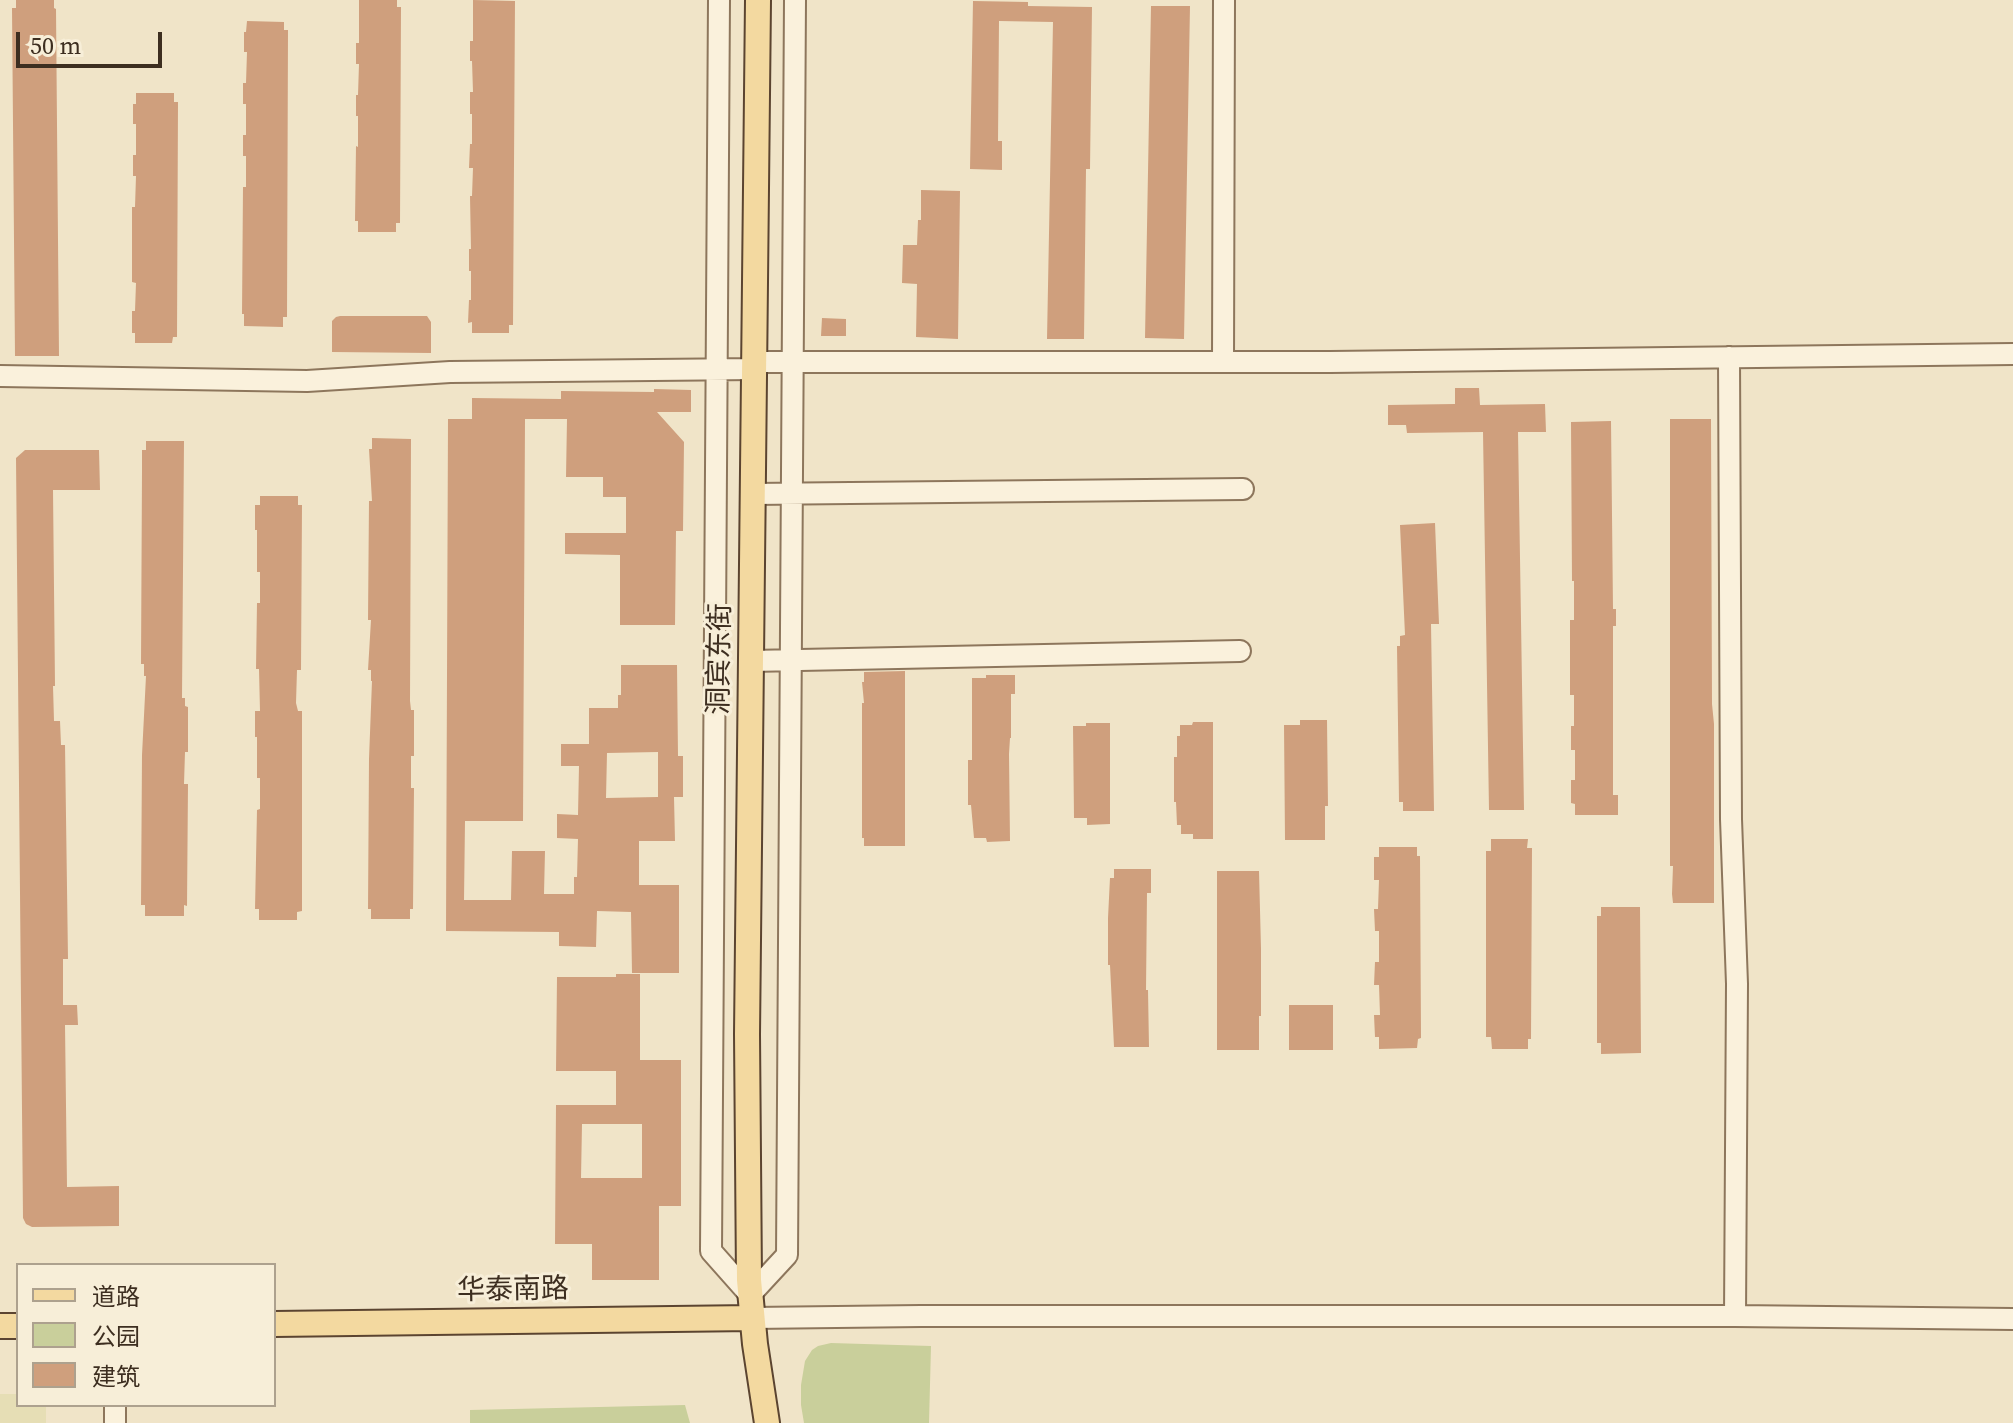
<!DOCTYPE html>
<html>
<head>
<meta charset="utf-8">
<style>
  body { margin:0 }
  #map { position:relative; width:2013px; height:1423px; overflow:hidden; background:#f0e4c8; font-family:"Source Serif 4","Noto Sans SC",serif }
  canvas { display:block }
  .legend { position:absolute; left:16px; top:1263px; width:260px; height:144px; box-sizing:border-box; background:#f7eed8; border:2px solid #ada18e; margin:0; padding:10px 14px; list-style:none; font-size:24px; color:#3d2e20 }
  .legend li { display:flex; align-items:center; gap:16px; height:40px }
  .legend b { width:40px; border:2px solid #ada18e }
  .scale { position:absolute; left:16px; top:32px; width:146px; height:36px; box-sizing:border-box; border:4px solid #3d2e20; border-top:0; padding-left:10px; font-size:24px; line-height:28px; white-space:nowrap; color:#3d2e20; -webkit-text-stroke:6px #f7eed8; paint-order:stroke }
</style>
</head>
<body>
<div id="map">
<canvas width="2013" height="1423"></canvas>
<ul class="legend">
<li><b style="height:10px;background:#f3d9a0"></b>道路</li>
<li><b style="height:22px;background:#c9cf9b"></b>公园</li>
<li><b style="height:22px;background:#cf9f7d"></b>建筑</li>
</ul>
<div class="scale">50 m</div>
</div>
<script>
const g = document.querySelector('canvas').getContext('2d');
g.lineJoin = 'round';
function fill(path, color) { g.fillStyle = color; g.fill(path, 'evenodd'); }
const shape = rows => new Path2D(rows.map(r => 'M' + r).join(''));
function stroke(path, color, width, dash) { g.strokeStyle = color; g.lineWidth = width; g.lineCap = dash ? 'butt' : 'round'; g.setLineDash(dash || []); g.stroke(path); }
function drawText(font, color, halo, rows, align = 'center') {
  g.font = font + ' "Source Serif 4","Noto Sans SC",serif'; g.lineWidth = 6; g.setLineDash([]); g.textBaseline = 'middle'; g.strokeStyle = halo; g.fillStyle = color; for (const [text, x, y, turn = 0] of rows) {
    g.save(); g.translate(x, y); g.rotate((+turn || 0) * Math.PI / 180); g.textAlign = isNaN(turn) ? turn : align; if (halo) g.strokeText(text, 0, 0); g.fillText(text, 0, 0); g.restore();
  }
}
const farmland = shape([
  [0,1394,18,1394,18,1405,46,1405,46,1423,0,1423]
]);
const green = shape([
  [831,1343,931,1346,929,1423,804,1423,801,1405,801,1385,805,1361,812,1350,818,1346],
  [685,1405,690,1423,470,1423,470,1410]
]);
const building = shape([
  [16,0,54,0,54,8,56,9,59,356,15,356,12,8,16,8],
  [359,0,397,0,397,7,401,7,400,223,396,223,396,232,358,232,358,221,355,221,356,146,358,147,358,116,356,116,356,95,358,95,359,64,356,64,356,43,359,43],
  [473,0,515,1,513,325,509,325,509,333,472,333,472,322,468,323,469,300,471,300,471,271,469,271,469,249,471,249,470,196,472,196,473,168,469,168,470,144,472,144,472,114,470,114,470,92,473,92,472,61,470,61,470,41,473,41],
  [973,1,1028,2,1028,6,1092,7,1090,169,1086,169,1084,339,1047,339,1053,22,999,21,998,141,1002,141,1002,170,970,169],
  [1151,6,1190,6,1184,339,1145,338],
  [247,21,284,22,284,30,288,30,287,317,283,317,283,327,244,326,244,314,242,314,243,187,246,187,246,156,243,156,243,135,246,135,246,104,243,104,243,83,246,83,247,52,244,52,244,32,246,32],
  [136,93,174,93,174,102,178,102,177,337,173,337,172,343,135,343,135,333,132,333,132,311,135,311,136,283,132,282,132,207,135,207,136,176,133,176,133,155,136,155,136,124,133,124,133,104,136,104],
  [921,190,960,191,958,339,916,337,917,284,902,283,903,245,917,245,918,220,921,220],
  [340,316,427,316,431,322,431,353,332,352,332,321,336,317],
  [822,318,846,319,846,336,821,336],
  [1455,388,1479,388,1480,405,1545,404,1546,432,1518,432,1524,810,1489,810,1483,432,1407,433,1406,425,1388,425,1388,405,1455,404],
  [654,389,691,390,691,412,657,412,684,442,683,531,676,531,675,625,620,625,620,555,565,554,565,533,626,533,626,497,603,497,603,477,566,477,567,419,525,419,523,821,465,821,464,900,511,900,512,851,545,851,544,894,574,894,574,877,577,877,578,839,557,838,557,814,578,815,579,766,561,766,561,744,589,744,589,708,618,708,618,695,621,695,621,665,677,665,678,756,683,756,683,797,674,797,675,841,639,841,639,885,679,885,679,973,632,973,631,912,597,911,596,947,559,946,559,932,446,931,448,419,472,419,472,398,561,399,561,391,654,392],
  [658,752,658,797,606,798,607,753],
  [1670,419,1711,419,1712,704,1714,724,1714,903,1673,903,1672,894,1673,866,1670,866],
  [1611,421,1613,609,1616,609,1616,626,1613,626,1613,795,1618,795,1618,815,1575,815,1575,804,1571,803,1571,780,1575,780,1575,750,1571,750,1571,726,1574,726,1574,695,1570,695,1570,620,1574,620,1574,581,1572,581,1571,422],
  [372,438,411,439,410,701,411,710,414,710,414,756,411,756,411,788,414,788,413,909,410,909,410,919,371,919,371,909,368,909,369,759,372,681,371,681,371,670,368,670,371,620,368,620,369,501,372,501,369,449,372,449],
  [146,441,184,441,182,698,185,698,185,706,188,707,188,752,185,752,184,784,188,784,187,906,184,905,184,916,145,916,145,905,141,905,142,755,146,676,144,676,144,664,141,664,142,471,142,450,146,450],
  [25,450,99,450,100,490,53,490,55,686,53,686,54,721,60,721,61,745,65,745,68,959,63,959,63,1005,77,1005,78,1025,65,1025,67,1187,119,1186,119,1226,32,1227,26,1224,23,1218,16,458],
  [260,496,298,496,298,505,302,505,301,670,297,670,296,703,298,711,302,711,302,911,297,912,297,920,259,920,259,909,255,909,257,810,260,809,260,778,257,778,257,737,255,737,255,711,260,711,259,669,256,669,257,603,260,603,260,572,257,572,257,530,255,530,255,505,260,505],
  [1435,523,1439,624,1431,624,1434,811,1403,811,1403,802,1399,802,1397,646,1400,646,1400,636,1405,635,1400,525],
  [905,671,905,846,864,846,864,838,862,838,862,703,864,703,862,682,864,682,864,672],
  [986,675,1015,675,1015,694,1011,694,1011,738,1010,738,1009,754,1010,841,987,842,986,838,974,838,971,805,968,805,968,760,972,760,972,678,986,678],
  [1300,720,1327,720,1328,806,1325,806,1325,840,1285,840,1284,725,1300,725],
  [1193,722,1213,722,1213,839,1193,839,1193,834,1181,834,1181,825,1177,825,1176,802,1174,802,1174,757,1177,757,1177,736,1180,736,1180,725,1192,725],
  [1086,723,1110,723,1110,824,1087,825,1087,818,1074,818,1073,726,1086,726],
  [1491,839,1528,839,1527,848,1532,848,1531,1039,1528,1039,1528,1049,1492,1049,1491,1037,1486,1037,1486,851,1491,851],
  [1379,847,1417,847,1417,856,1420,856,1421,1038,1418,1039,1417,1048,1379,1049,1379,1037,1375,1037,1374,1015,1380,1015,1379,985,1374,985,1375,962,1379,962,1379,931,1375,931,1374,909,1378,909,1379,880,1374,880,1374,857,1379,857],
  [1114,869,1151,869,1151,893,1147,893,1146,990,1148,990,1149,1047,1114,1047,1110,965,1108,965,1108,918,1110,878,1114,878],
  [1217,871,1259,871,1261,949,1261,1016,1259,1016,1259,1050,1217,1050],
  [1601,907,1640,907,1641,1053,1601,1054,1601,1043,1597,1043,1597,916,1601,916],
  [616,974,640,974,640,1060,681,1060,681,1206,659,1206,659,1280,592,1280,592,1244,555,1244,556,1105,616,1105,616,1071,556,1071,557,977,616,977],
  [582,1124,642,1124,642,1178,581,1178],
  [1289,1005,1333,1005,1333,1050,1289,1050]
]);
const minor = shape([
  [719,0,711,1251,750,1295,787,1255,795,0],
  [1729,357,1731,819,1737,984,1735,1316],
  [754,362,1330,362,2013,354],
  [1223,362,1224,0],
  [0,376,307,381,450,372,754,369],
  [753,494,1243,489],
  [751,661,1240,651],
  [752,1318,921,1316,1735,1316,2013,1319],
  [115,1405,115,1423]
]);
const major = shape([
  [758,0,747,1034,749,1280,755,1344,767,1423],
  [274,1324,752,1318],
  [0,1326,18,1326]
]);
const streetNames = [
  ["洞宾东街",721,659,-89],
  ["华泰南路",513,1291,-1]
];
fill(farmland, '#e6deb5');
fill(green, '#c9cf9b');
fill(building, '#cf9f7d');
stroke(minor, '#8d765c', 24);
stroke(major, '#5b4430', 28);
stroke(minor, '#faf1dc', 20);
stroke(major, '#f3d9a0', 24);
drawText('28px', '#3d2e20', '#f7eed8', streetNames);
</script>
</body>
</html>
